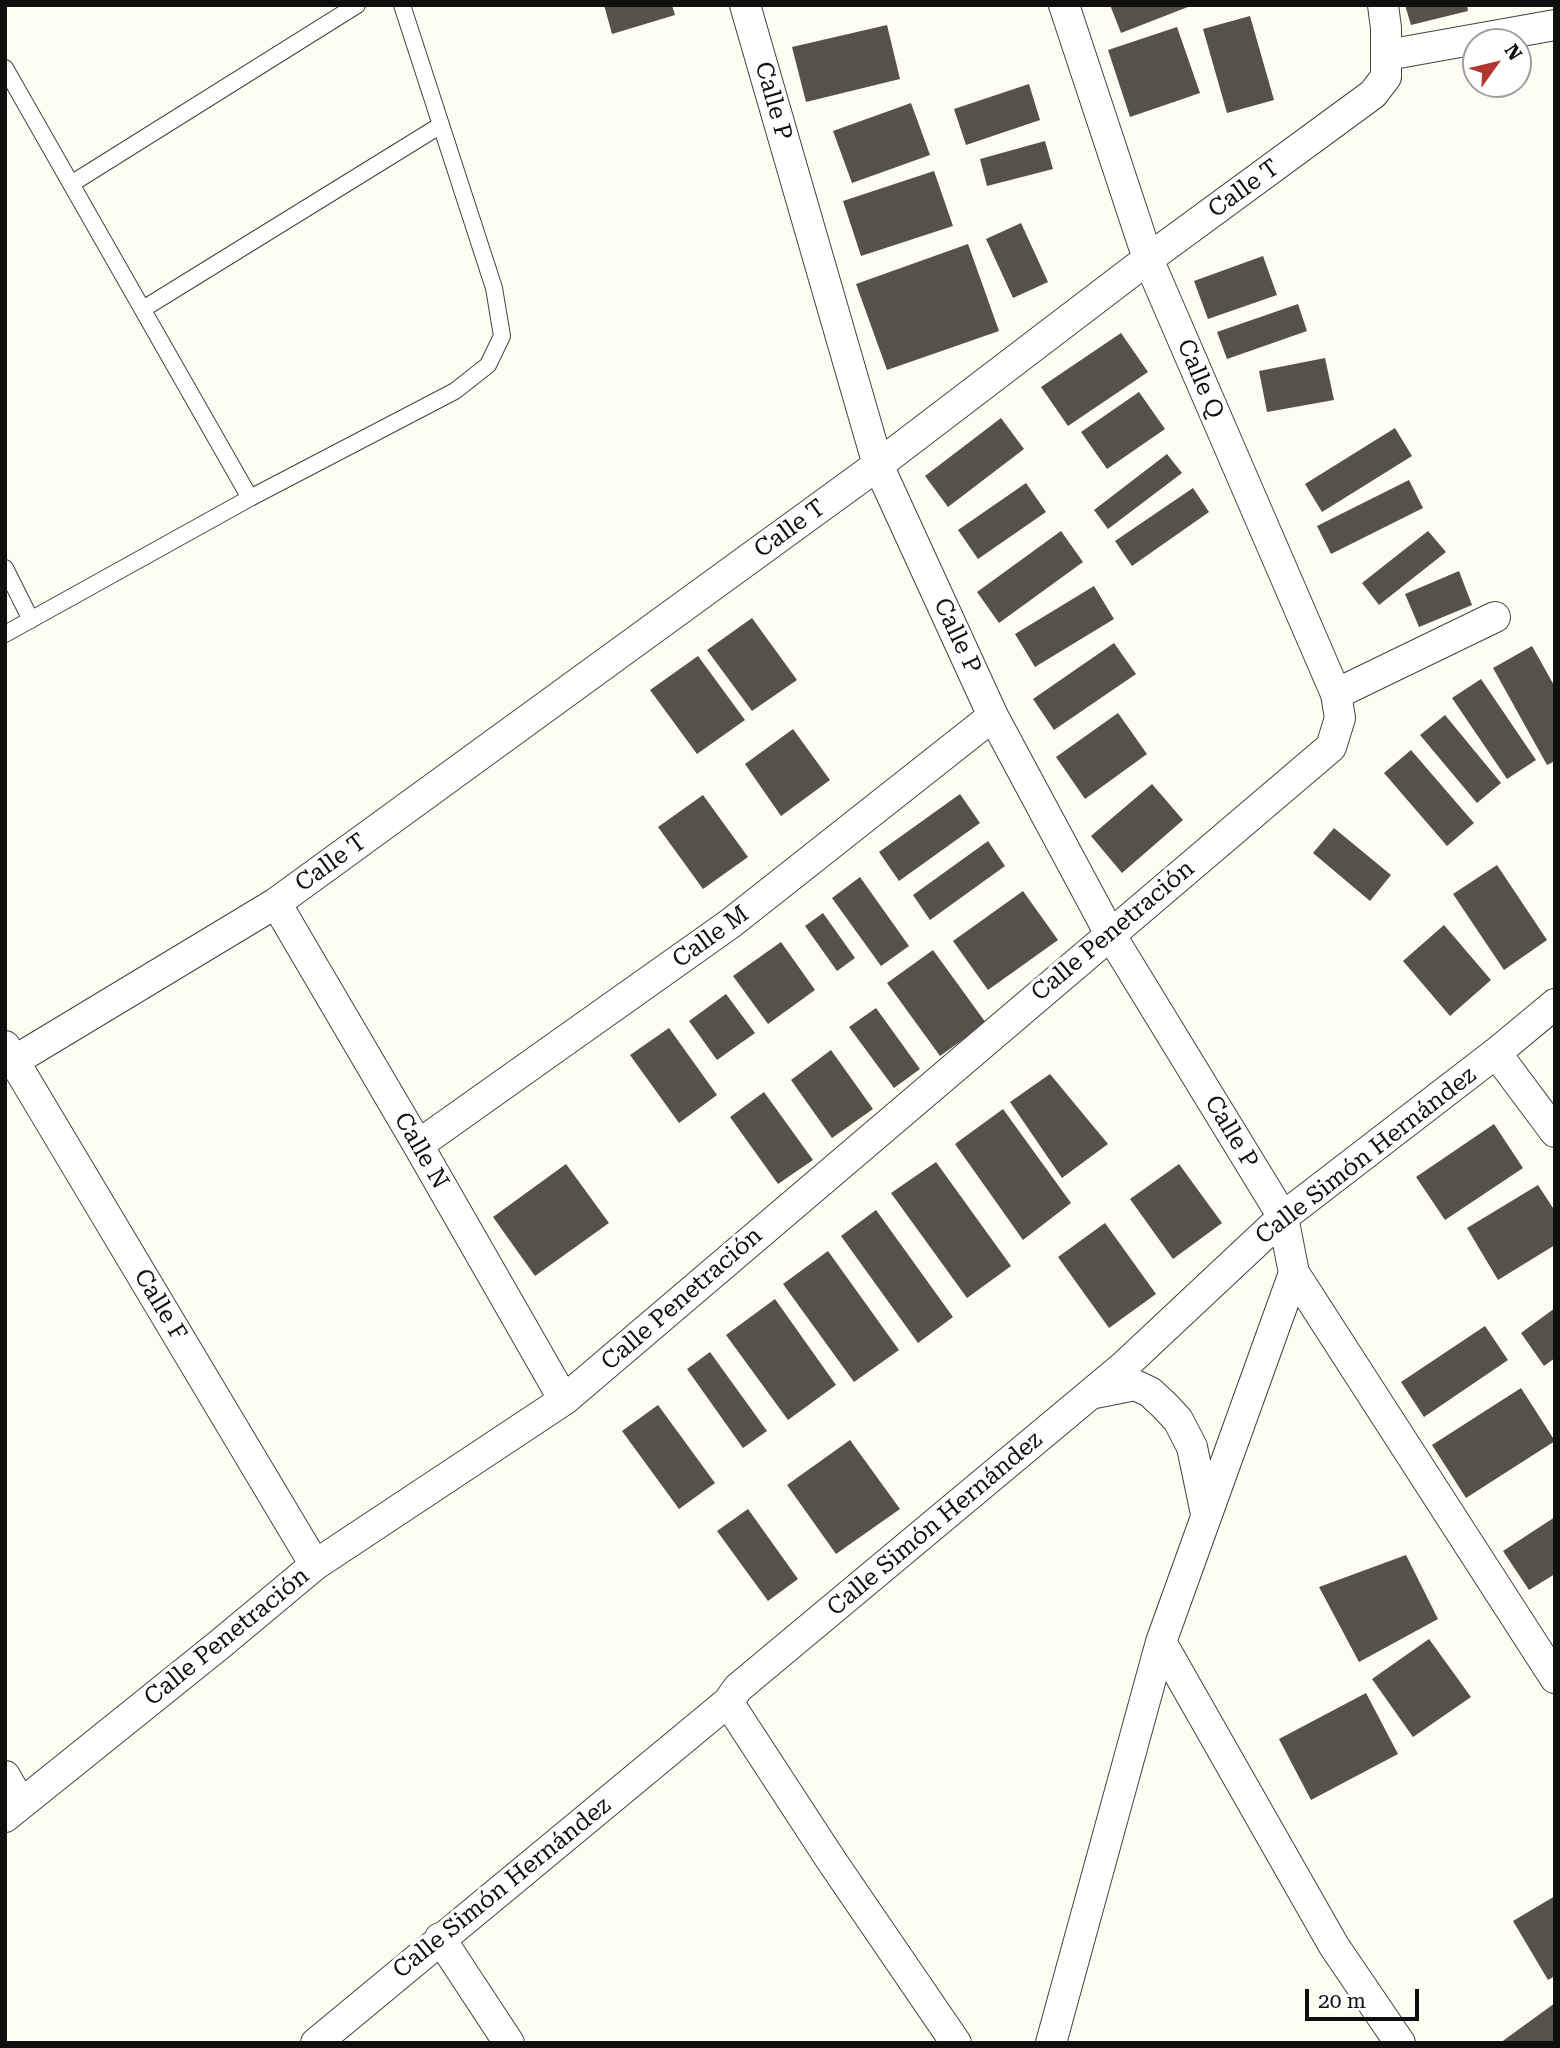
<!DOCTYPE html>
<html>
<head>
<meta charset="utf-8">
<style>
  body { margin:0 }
  #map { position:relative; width:1560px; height:2048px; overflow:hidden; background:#fefdf1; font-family:"Roboto Serif",serif }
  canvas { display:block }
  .frame { position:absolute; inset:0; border:7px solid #0f0f0f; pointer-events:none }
  .north { position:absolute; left:1462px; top:28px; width:70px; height:70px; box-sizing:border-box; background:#fff; border:2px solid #9f9f9f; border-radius:50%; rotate:56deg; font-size:19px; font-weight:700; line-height:28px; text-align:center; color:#0f0f0f }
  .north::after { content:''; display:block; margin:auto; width:24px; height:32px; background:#b43731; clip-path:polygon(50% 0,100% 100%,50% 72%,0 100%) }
  .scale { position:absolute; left:1305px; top:1989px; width:114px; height:32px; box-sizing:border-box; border:4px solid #0f0f0f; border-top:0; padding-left:9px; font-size:21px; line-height:24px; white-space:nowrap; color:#0f0f0f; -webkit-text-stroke:5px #fff; paint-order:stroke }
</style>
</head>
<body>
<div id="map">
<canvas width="1560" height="2048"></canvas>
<div class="frame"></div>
<div class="north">N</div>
<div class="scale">20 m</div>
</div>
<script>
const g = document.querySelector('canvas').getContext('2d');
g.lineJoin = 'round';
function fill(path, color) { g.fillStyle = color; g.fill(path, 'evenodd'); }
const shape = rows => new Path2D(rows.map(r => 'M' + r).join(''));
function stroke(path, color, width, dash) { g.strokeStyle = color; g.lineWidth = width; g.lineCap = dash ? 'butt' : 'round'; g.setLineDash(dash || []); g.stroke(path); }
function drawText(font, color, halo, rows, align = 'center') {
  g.font = font + ' "Roboto Serif",serif'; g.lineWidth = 7; g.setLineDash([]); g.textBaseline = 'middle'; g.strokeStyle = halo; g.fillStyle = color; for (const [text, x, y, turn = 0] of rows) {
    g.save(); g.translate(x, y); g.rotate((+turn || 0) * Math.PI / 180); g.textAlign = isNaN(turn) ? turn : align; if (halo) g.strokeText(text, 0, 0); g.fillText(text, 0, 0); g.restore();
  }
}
const building = shape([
  [604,5,672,5,675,15,612,34],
  [1110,5,1193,5,1121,33],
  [1405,5,1467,5,1468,11,1411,25],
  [1250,16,1274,100,1227,113,1203,29],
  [887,25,900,79,806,102,792,47],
  [1177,27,1200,93,1130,117,1108,50],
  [1029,84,1040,120,966,145,954,109],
  [911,103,930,155,852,183,833,131],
  [1045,141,1053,169,987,186,980,159],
  [934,171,953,226,861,256,843,201],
  [1021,223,1048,282,1013,298,986,239],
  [968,244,999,331,887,370,856,284],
  [1263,256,1277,295,1208,319,1194,281],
  [1298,304,1307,331,1227,359,1217,332],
  [1121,333,1148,372,1068,426,1041,387],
  [1325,358,1334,400,1267,412,1259,371],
  [1139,392,1165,429,1107,469,1081,432],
  [1001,418,1024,449,948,507,925,476],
  [1395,428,1412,456,1322,512,1305,484],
  [1167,454,1182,473,1108,529,1094,510],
  [1409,480,1423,508,1331,554,1317,526],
  [1026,483,1046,512,978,559,958,530],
  [1193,488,1209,512,1132,566,1115,541],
  [1061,531,1083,562,999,623,977,592],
  [1428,531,1446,552,1379,605,1362,583],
  [1459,571,1472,605,1419,627,1405,594],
  [1094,586,1114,619,1035,667,1015,634],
  [752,618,797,680,752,711,707,650],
  [1114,643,1136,674,1054,730,1033,699],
  [1532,646,1555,687,1555,761,1547,765,1493,668],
  [698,656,745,720,697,754,650,690],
  [1481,679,1536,760,1507,779,1452,698],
  [1118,713,1147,754,1085,799,1056,757],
  [1445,715,1501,783,1477,803,1420,735],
  [793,729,830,780,781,816,745,764],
  [1411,750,1474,823,1447,846,1384,773],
  [1152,784,1183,820,1122,873,1091,836],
  [960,794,980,823,899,881,879,852],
  [703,795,748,857,703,889,658,827],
  [1334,828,1391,875,1370,901,1313,853],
  [988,841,1005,866,930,920,913,895],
  [1497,865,1547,940,1504,970,1453,894],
  [860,877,909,946,881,966,832,898],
  [1023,891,1058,940,988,990,953,941],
  [823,913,855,958,837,971,805,926],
  [1444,925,1491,980,1450,1016,1403,961],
  [781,942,815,990,768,1024,733,976],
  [933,950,986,1023,940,1056,887,983],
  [726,994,755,1033,717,1060,689,1021],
  [876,1008,920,1069,894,1088,849,1027],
  [669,1028,717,1095,679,1123,630,1055],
  [831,1050,873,1109,832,1138,791,1080],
  [1050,1074,1108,1144,1062,1178,1010,1102],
  [764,1092,813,1160,778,1184,730,1117],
  [1003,1109,1071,1203,1023,1240,955,1144],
  [1494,1124,1523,1168,1445,1220,1416,1177],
  [936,1162,1011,1266,967,1298,891,1193],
  [566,1164,609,1223,535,1276,493,1217],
  [1179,1164,1222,1223,1173,1259,1130,1199],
  [1538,1185,1555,1211,1555,1245,1498,1280,1467,1228],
  [876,1210,953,1317,918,1343,841,1236],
  [1105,1223,1156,1294,1109,1328,1058,1257],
  [828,1251,899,1350,854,1382,783,1284],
  [775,1299,836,1385,788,1420,726,1335],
  [1555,1308,1555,1358,1544,1366,1521,1333],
  [1485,1326,1508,1360,1424,1417,1401,1382],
  [710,1352,767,1431,743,1448,687,1369],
  [1521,1388,1555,1441,1466,1498,1432,1445],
  [658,1405,715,1483,679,1509,622,1431],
  [850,1440,900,1509,836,1554,787,1485],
  [748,1509,798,1579,768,1601,717,1531],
  [1555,1517,1555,1574,1529,1590,1503,1551],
  [1406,1555,1438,1619,1359,1662,1319,1587],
  [1429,1639,1471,1697,1413,1737,1372,1679],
  [1366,1693,1398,1754,1311,1800,1279,1739],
  [1555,1896,1555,1976,1548,1980,1513,1921],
  [1555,2003,1555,2043,1500,2043]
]);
const lane = shape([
  [5,68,250,498],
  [71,184,357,5],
  [143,309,441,125],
  [5,568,31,620],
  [5,634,250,498,455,391,488,365,502,336,494,288,402,5]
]);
const street = shape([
  [745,5,878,465,993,716,1110,934,1283,1217,1294,1273,1555,1678],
  [1387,55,1555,25],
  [1336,694,1495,617],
  [276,903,418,1145,564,1400],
  [5,1046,315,1565],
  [1496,1053,1555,1132],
  [14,1061,276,903,878,465,1148,259,1373,94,1386,77,1386,28,1383,5],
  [418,1145,731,923,993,716],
  [1095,1393,1135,1385,1150,1392,1165,1406,1178,1420,1192,1447,1206,1514],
  [1161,1642,1334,1946,1400,2043],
  [728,1702,831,1860,956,2043],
  [5,1776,21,1804],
  [5,1817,219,1645,315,1565,564,1400,1331,747,1340,718,1336,694,1148,259,1064,5],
  [440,1938,509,2043],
  [316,2043,728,1702,738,1688,1124,1366,1283,1217,1496,1053,1555,1004],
  [1051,2043,1161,1642,1294,1273]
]);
const streetNames = [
  ["Calle P",773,101,74],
  ["Calle T",1244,189,-36],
  ["Calle Q",1200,379,67],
  ["Calle T",790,529,-36],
  ["Calle P",957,636,65],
  ["Calle T",331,863,-36],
  ["Calle Penetración",1113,931,-40],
  ["Calle M",711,937,-36],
  ["Calle P",1231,1132,59],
  ["Calle N",421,1151,60],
  ["Calle Simón Hernández",1366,1156,-38],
  ["Calle Penetración",682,1299,-41],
  ["Calle F",160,1305,59],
  ["Calle Simón Hernández",935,1524,-40],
  ["Calle Penetración",227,1637,-39],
  ["Calle Simón Hernández",502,1888,-39]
];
fill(building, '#57514c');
stroke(lane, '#424242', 18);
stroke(street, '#424242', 32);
stroke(lane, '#fff', 16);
stroke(street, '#fff', 30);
drawText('24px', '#0f0f0f', '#fff', streetNames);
</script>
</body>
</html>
